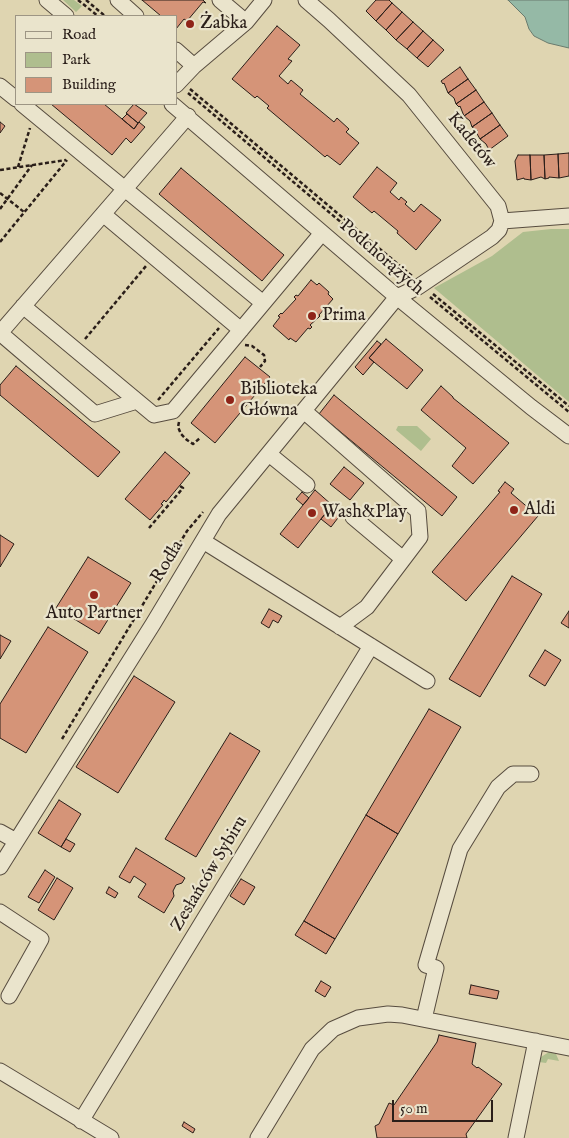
<!DOCTYPE html>
<html>
<head>
<meta charset="utf-8">
<style>
  body { margin:0 }
  #map { position:relative; width:569px; height:1138px; overflow:hidden; background:#dfd5b1; font-family:"IM FELL English",serif }
  canvas { display:block }
  .legend { position:absolute; left:15px; top:15px; width:162px; height:90px; box-sizing:border-box; background:#eae4cc; border:1px solid #9d9584; margin:0; padding:6px 9px; list-style:none; font-size:15px; color:#2a1e19 }
  .legend li { display:flex; align-items:center; gap:10px; height:25px }
  .legend b { width:25px; border:1px solid #9d9584 }
  .scale { position:absolute; left:392px; top:1100px; width:101px; height:22px; box-sizing:border-box; border:2px solid #2a1e19; border-top:0; padding-left:6px; font-size:15px; line-height:18px; white-space:nowrap; color:#2a1e19; -webkit-text-stroke:4px #eae4cc; paint-order:stroke }
</style>
</head>
<body>
<div id="map">
<canvas width="569" height="1138"></canvas>
<ul class="legend">
<li><b style="height:6px;background:#eae4cc"></b>Road</li>
<li><b style="height:14px;background:#afbe8e"></b>Park</li>
<li><b style="height:14px;background:#d59478"></b>Building</li>
</ul>
<div class="scale">50 m</div>
</div>
<script>
const g = document.querySelector('canvas').getContext('2d');
g.lineJoin = 'round';
function fill(path, color) { g.fillStyle = color; g.fill(path, 'evenodd'); }
const shape = rows => new Path2D(rows.map(r => 'M' + r).join(''));
function stroke(path, color, width, dash) { g.strokeStyle = color; g.lineWidth = width; g.lineCap = dash ? 'butt' : 'round'; g.setLineDash(dash || []); g.stroke(path); }
function drawText(font, color, halo, rows, align = 'center') {
  g.font = font + ' "IM FELL English",serif'; g.lineWidth = 4.5; g.setLineDash([]); g.textBaseline = 'middle'; g.strokeStyle = halo; g.fillStyle = color; for (const [text, x, y, turn = 0] of rows) {
    g.save(); g.translate(x, y); g.rotate((+turn || 0) * Math.PI / 180); g.textAlign = isNaN(turn) ? turn : align; if (halo) g.strokeText(text, 0, 0); g.fillText(text, 0, 0); g.restore();
  }
}
const green = shape([
  [63,0,74,0,82,6,76,12],
  [551,229,569,229,569,402,434,288,492,256,523,232],
  [398,426,417,426,431,439,421,451,396,430],
  [549,1052,556,1054,559,1061,548,1059,546,1063,539,1062,541,1057]
]);
const water = shape([
  [508,0,569,0,569,48,548,43,534,36,529,29,525,17,508,0]
]);
const building = shape([
  [142,0,203,0,206,3,203,2,187,21,184,19,176,29,176,16,161,16,142,0],
  [376,0,389,0,392,3,376,21,366,11,376,0],
  [392,3,402,12,386,30,376,21,392,3],
  [402,12,413,22,396,40,386,30,402,12],
  [413,22,423,31,407,49,396,40,413,22],
  [277,26,300,45,288,59,292,61,279,76,288,84,291,80,303,90,300,94,334,122,337,118,349,129,346,132,359,143,340,165,327,155,325,157,267,108,269,106,257,96,255,98,232,79,277,26],
  [423,31,433,40,417,58,407,49,423,31],
  [433,40,444,50,428,67,417,58,433,40],
  [460,67,468,79,448,93,444,83,443,84,441,81,460,67],
  [468,79,476,90,456,104,454,98,448,93,468,79],
  [476,90,484,102,464,116,460,106,459,107,456,104,476,90],
  [484,102,492,113,472,127,470,121,464,116,484,102],
  [51,104,104,104,134,129,139,122,145,127,131,143,126,138,112,155,51,104],
  [134,104,147,113,138,123,126,113,134,104],
  [492,113,500,125,480,139,476,132,478,131,472,127,492,113],
  [127,114,138,123,134,129,122,119,127,114],
  [0,122,5,126,0,133,0,122],
  [500,125,508,136,489,150,486,144,480,139,500,125],
  [569,153,569,176,559,178,558,154,569,153],
  [558,154,559,178,549,177,549,178,545,179,544,155,558,154],
  [518,155,530,155,531,180,524,179,524,178,517,180,515,161,518,155],
  [530,155,544,155,545,179,541,177,531,180,530,155],
  [377,167,397,183,390,192,399,200,401,197,407,202,405,204,414,212,421,204,441,220,416,250,397,233,398,231,374,211,372,213,353,197,377,167],
  [181,168,284,255,262,281,159,194,181,168],
  [311,280,317,285,319,283,329,292,328,294,333,299,319,315,320,316,318,318,310,325,312,327,310,329,308,328,296,342,290,338,289,340,273,326,280,317,278,316,281,313,282,314,296,299,294,297,296,295,298,296,311,280],
  [386,339,423,370,407,389,369,358,386,339],
  [377,341,381,344,369,358,374,362,363,375,355,367,377,341],
  [245,357,270,377,215,443,191,423,245,357],
  [16,366,120,452,98,477,0,395,0,385,16,366],
  [441,386,453,397,453,398,509,443,473,484,452,466,466,448,421,410,441,386],
  [334,395,457,497,442,516,319,414,334,395],
  [165,452,190,473,166,502,164,500,163,502,161,504,163,505,150,520,125,499,165,452],
  [344,467,364,483,350,500,330,484,344,467],
  [505,482,514,489,511,493,538,516,466,601,432,572,500,492,498,491,505,482],
  [315,490,332,505,298,548,280,534,315,490],
  [302,492,309,498,303,505,296,499,302,492],
  [332,506,341,514,331,527,321,519,332,506],
  [0,535,14,544,0,567,0,535],
  [88,557,131,583,99,634,56,608,88,557],
  [512,576,542,594,480,697,449,679,512,576],
  [269,609,282,616,278,623,273,620,269,628,261,623,269,609],
  [569,611,569,628,561,623,569,611],
  [48,627,88,652,26,753,0,738,0,704,48,627],
  [0,635,11,641,0,659,0,635],
  [545,650,561,660,545,686,529,676,545,650],
  [134,676,175,702,118,793,76,767,134,676],
  [429,709,461,727,398,834,366,815,429,709],
  [230,733,260,751,196,857,165,839,230,733],
  [59,800,81,814,61,847,38,833,59,800],
  [366,815,398,834,335,939,304,921,366,815],
  [66,839,75,844,70,852,61,847,66,839],
  [136,848,185,878,182,883,176,885,173,891,174,896,164,913,138,897,146,884,134,876,130,883,119,877,136,848],
  [45,870,55,877,39,903,28,897,45,870],
  [57,878,73,888,54,920,38,910,57,878],
  [241,879,255,887,244,905,230,896,241,879],
  [109,887,118,893,115,898,106,893,109,887],
  [304,921,335,939,326,954,295,935,304,921],
  [321,981,331,987,325,997,315,991,321,981],
  [471,985,499,991,497,999,469,994,471,985],
  [439,1035,476,1043,472,1064,477,1068,478,1067,502,1084,466,1134,467,1138,377,1138,375,1126,379,1124,389,1103,394,1105,437,1042,439,1035],
  [184,1122,195,1129,193,1133,182,1126,184,1122]
]);
const path = shape([
  [78,0,98,16],
  [86,0,105,16],
  [190,89,412,276],
  [188,93,407,278],
  [18,167,30,128],
  [0,170,66,160],
  [0,193,24,212],
  [0,209,32,165],
  [0,242,67,160],
  [433,294,569,406],
  [430,297,569,412],
  [85,339,146,266],
  [245,345,252,346,264,355,265,361,260,367],
  [158,400,219,328],
  [179,422,178,427,181,434,187,440,193,444,200,438],
  [149,528,183,488,180,486],
  [62,739,187,531,203,512]
]);
const minor = shape([
  [47,0,66,16],
  [118,0,136,16],
  [220,0,246,22],
  [176,50,194,66],
  [176,85,194,66,246,22,264,0],
  [0,86,16,99],
  [22,104,263,303],
  [172,104,397,297,531,407,569,436],
  [103,214,241,330],
  [502,221,569,216],
  [23,306,154,415,173,411,322,233],
  [0,333,188,116],
  [0,333,95,414,137,401],
  [304,411,418,511,420,537,367,607,340,627],
  [269,454,307,485],
  [353,517,403,559],
  [203,541,427,681],
  [0,832,16,841],
  [0,867,153,624,219,514,397,297,418,287,492,237,499,230,502,221,498,206,409,95,329,20,306,0],
  [0,912,41,939,9,996],
  [424,1019,436,968,426,965,460,849,498,787,513,774,531,774],
  [0,1071,111,1138],
  [81,1121,371,646],
  [258,1138,312,1049,333,1029,358,1018,388,1014,402,1015,569,1048],
  [516,1138,536,1041]
]);
const markers = [
  [190,24,5,"#8f2418"],
  [312,316,5,"#8f2418"],
  [230,400,5,"#8f2418"],
  [514,510,5,"#8f2418"],
  [312,513,5,"#8f2418"],
  [94,595,5,"#8f2418"]
];
const poiNames = [
  ["Żabka",200,24],
  ["Prima",322,316],
  ["Biblioteka",240,390],
  ["Główna",240,411],
  ["Aldi",524,510],
  ["Wash&Play",322,513],
  ["Auto Partner",94,614,"center"]
];
const streetNames = [
  ["Kadetów",471,141,51],
  ["Podchorążych",381,258,41],
  ["Rodła",168,562,-59],
  ["Zesłańców Sybiru",210,874,-59]
];
fill(green, '#afbe8e');
fill(water, '#95b9a6');
stroke(water, '#6a7b6e', 1);
fill(building, '#d59478');
stroke(building, '#2a1e19', 1);
stroke(minor, '#574c3f', 17);
stroke(path, '#2a1e19', 2.5, [4, 2.5]);
stroke(minor, '#eae4cc', 15);
for (const [x, y, r, color] of markers) { const dot = new Path2D(); dot.arc(x, y, r, 0, 2 * Math.PI); g.fillStyle = color; g.fill(dot); stroke(dot, '#eae4cc', 2); }
drawText('18px', '#2a1e19', '#eae4cc', poiNames, 'left');
drawText('18px', '#2a1e19', '#eae4cc', streetNames);
</script>
</body>
</html>
